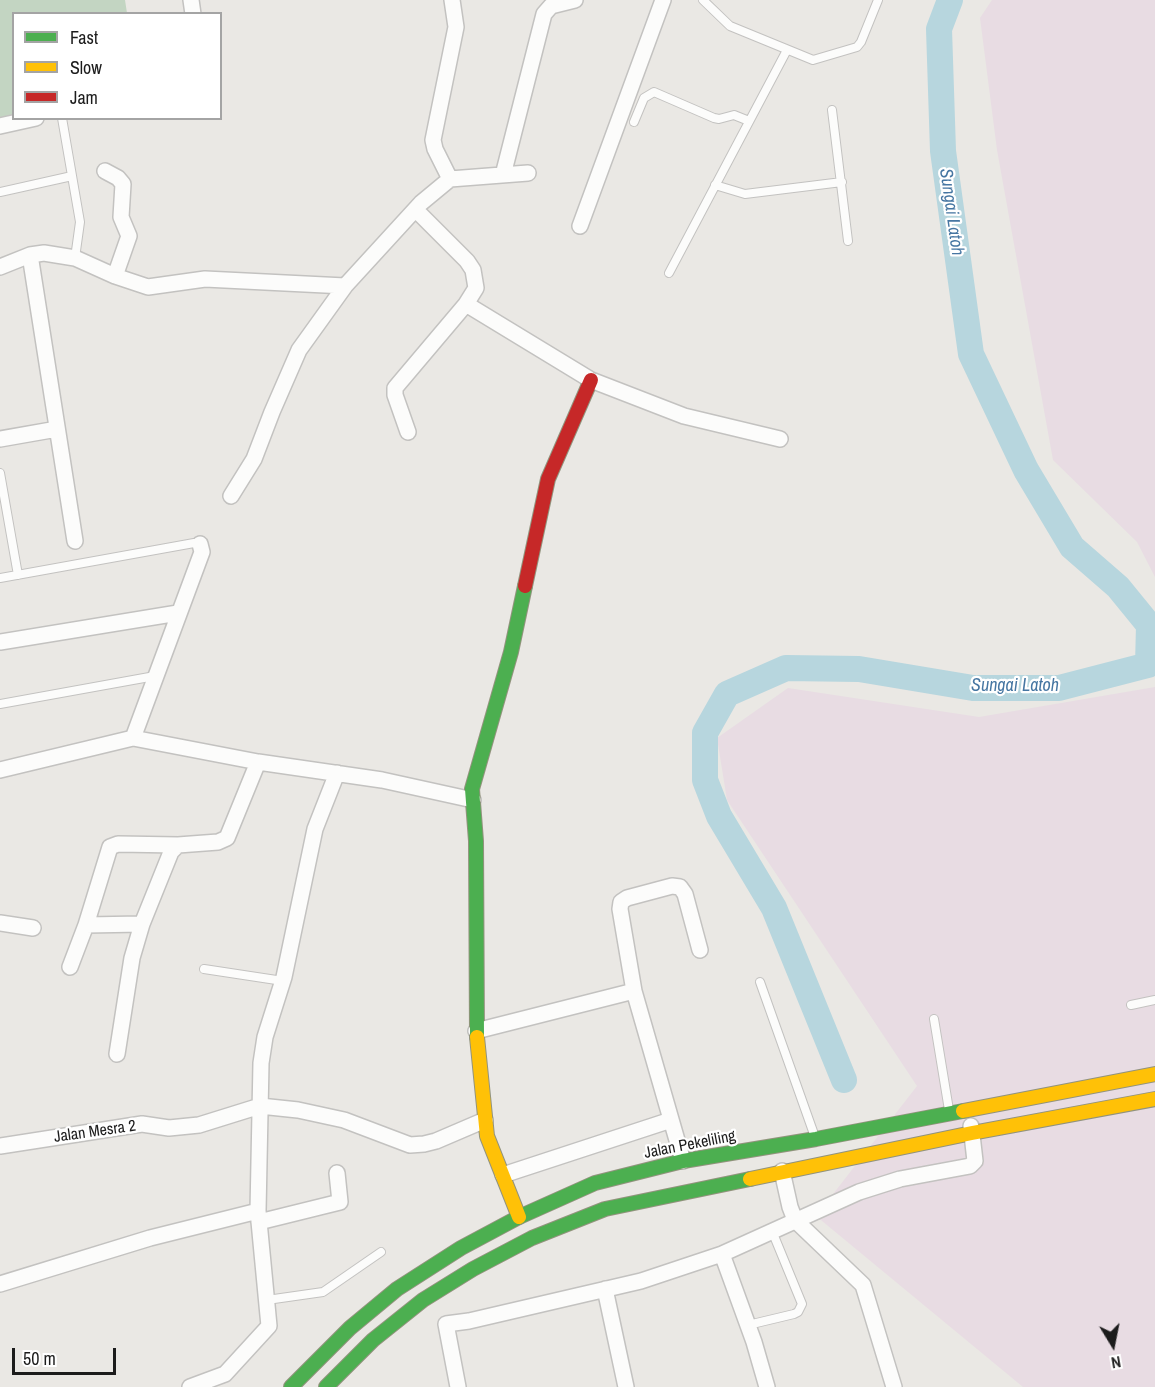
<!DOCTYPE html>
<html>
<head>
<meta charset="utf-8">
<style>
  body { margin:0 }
  #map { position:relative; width:1155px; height:1387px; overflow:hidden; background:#eae8e4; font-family:"Archivo Narrow",sans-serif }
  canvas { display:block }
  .legend { position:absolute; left:12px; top:12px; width:210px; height:108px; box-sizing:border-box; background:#fff; border:2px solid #a4a4a4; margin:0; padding:8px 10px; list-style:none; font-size:18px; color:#1c1c1c }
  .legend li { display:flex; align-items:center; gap:12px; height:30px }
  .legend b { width:30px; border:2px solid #a4a4a4 }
  .north { position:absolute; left:1083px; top:1315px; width:60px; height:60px; -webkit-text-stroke:4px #fff; paint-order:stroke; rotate:170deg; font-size:16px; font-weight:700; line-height:24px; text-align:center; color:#1c1c1c }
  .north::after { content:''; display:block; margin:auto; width:21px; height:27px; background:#1c1c1c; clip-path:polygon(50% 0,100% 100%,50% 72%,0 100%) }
  .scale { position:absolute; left:12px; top:1348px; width:104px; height:27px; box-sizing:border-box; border:3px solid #1c1c1c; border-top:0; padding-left:8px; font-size:18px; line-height:21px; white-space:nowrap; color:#1c1c1c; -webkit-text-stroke:4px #fff; paint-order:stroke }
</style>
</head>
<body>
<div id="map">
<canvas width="1155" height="1387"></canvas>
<ul class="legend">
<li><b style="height:8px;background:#4caf50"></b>Fast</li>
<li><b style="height:8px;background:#ffc107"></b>Slow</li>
<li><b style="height:8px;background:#c62828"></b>Jam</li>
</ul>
<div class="north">N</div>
<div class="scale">50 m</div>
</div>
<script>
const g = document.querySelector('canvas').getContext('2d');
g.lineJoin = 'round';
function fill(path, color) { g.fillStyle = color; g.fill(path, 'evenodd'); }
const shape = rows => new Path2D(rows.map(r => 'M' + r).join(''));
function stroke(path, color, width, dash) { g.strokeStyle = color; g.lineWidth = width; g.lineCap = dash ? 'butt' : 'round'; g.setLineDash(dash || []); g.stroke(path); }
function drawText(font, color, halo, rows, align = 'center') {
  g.font = font + ' "Archivo Narrow",sans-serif'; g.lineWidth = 4.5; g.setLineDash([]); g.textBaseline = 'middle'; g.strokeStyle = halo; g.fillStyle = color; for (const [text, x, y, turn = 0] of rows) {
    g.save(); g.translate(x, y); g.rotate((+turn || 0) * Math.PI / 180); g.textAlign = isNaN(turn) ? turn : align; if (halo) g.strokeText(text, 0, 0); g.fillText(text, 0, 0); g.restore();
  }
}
const industrial = shape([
  [992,0,1155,0,1155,577,1137,542,1053,460,997,150,980,18],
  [1155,687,1155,1387,1023,1387,816,1216,917,1086,727,800,717,738,788,688,979,717]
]);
const cemetery = shape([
  [0,0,125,0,127,13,14,14,13,117,0,120]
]);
const river = shape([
  [844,1080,774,908,719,816,705,780,705,733,727,694,786,668,859,669,973,688,1059,688,1148,665,1149,625,1118,587,1072,547,1026,470,971,354,943,151,939,29,950,0]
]);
const lane = shape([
  [703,0,730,26,813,60,857,47,861,42,878,0],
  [832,110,848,241],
  [62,118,80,222,75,258],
  [634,122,644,98,654,92,714,118,719,119,734,115,749,121],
  [715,185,745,194,842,182],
  [0,192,72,176],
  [669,273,787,50],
  [0,473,18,575],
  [0,578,194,543,200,544],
  [0,704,155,676],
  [204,969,283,981],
  [760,982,815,1137],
  [1131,1005,1155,1000],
  [934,1019,949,1110],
  [267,1300,323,1292,381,1252],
  [748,1325,794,1314,798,1312,802,1304,772,1231]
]);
const street = shape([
  [191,0,193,14],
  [0,126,36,118],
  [105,171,118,178,123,184,121,217,129,236,115,276],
  [503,175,544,14,551,6,575,0],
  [450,179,435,149,433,140,456,27,452,0],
  [416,210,467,261,473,270,476,288,466,304,591,380,684,416,780,439],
  [580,226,663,0],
  [30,255,75,541],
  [0,267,30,255,44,253,75,258,115,276,148,287,205,279,345,286],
  [408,432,395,395,395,388,466,304],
  [0,439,57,429],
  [231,496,254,459,272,412,299,350,345,286,421,203,450,179,528,173],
  [0,642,178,613],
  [133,738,202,552,200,544],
  [0,770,133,738,258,762,382,780,473,800],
  [0,923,33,928],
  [86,925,110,847,118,844,178,845],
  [70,967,86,925,142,924],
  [476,1031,634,991],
  [117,1054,132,958,142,924,171,852,178,845,218,842,227,838,258,762],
  [0,1146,142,1124,169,1128,199,1125,260,1106,298,1110,344,1120,410,1145,424,1144,436,1141,485,1120],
  [683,1161,634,991,620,909,621,902,627,898,672,886,680,887,685,894,700,950],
  [782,1171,790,1207,795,1220,863,1285,894,1387],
  [503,1175,671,1120],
  [259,1222,340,1202,337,1173],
  [722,1254,754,1342,767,1387],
  [0,1284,150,1238,258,1211],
  [605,1289,626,1387],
  [190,1387,225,1374,269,1326,258,1211,261,1063,265,1037,284,977,315,829,337,773],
  [458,1387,446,1324,469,1321,641,1281,722,1254,859,1192,900,1179,970,1166,975,1161,971,1126]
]);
const fast = shape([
  [477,1037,476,841,472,789,511,652,525,586],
  [291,1387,350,1328,397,1289,461,1248,519,1217,595,1183,683,1161,816,1139,963,1111],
  [326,1387,373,1340,423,1300,473,1269,532,1238,605,1209,750,1179]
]);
const slow = shape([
  [477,1037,487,1136,519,1217],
  [963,1111,1155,1074],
  [750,1179,972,1133,1155,1099]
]);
const jam = shape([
  [525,586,548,479,591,380]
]);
const streetNames = [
  ["Jalan Mesra 2",95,1132,-8],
  ["Jalan Pekeliling",690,1145,-11]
];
const waterNames = [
  ["Sungai Latoh",951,212,82],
  ["Sungai Latoh",1015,686]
];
fill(industrial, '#e8dce3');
fill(cemetery, '#c3d5c2');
stroke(river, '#b7d6de', 26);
stroke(lane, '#c3c2c0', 10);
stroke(street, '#c3c2c0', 18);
stroke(fast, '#92937d', 16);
stroke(slow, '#92937d', 16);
stroke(jam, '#92937d', 16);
stroke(lane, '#fcfcfb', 8);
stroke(street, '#fcfcfb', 15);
stroke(fast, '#4caf50', 14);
stroke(slow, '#ffc107', 14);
stroke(jam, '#c62828', 14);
drawText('16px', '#1c1c1c', '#fff', streetNames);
drawText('italic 18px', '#4676a2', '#fff', waterNames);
</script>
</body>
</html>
